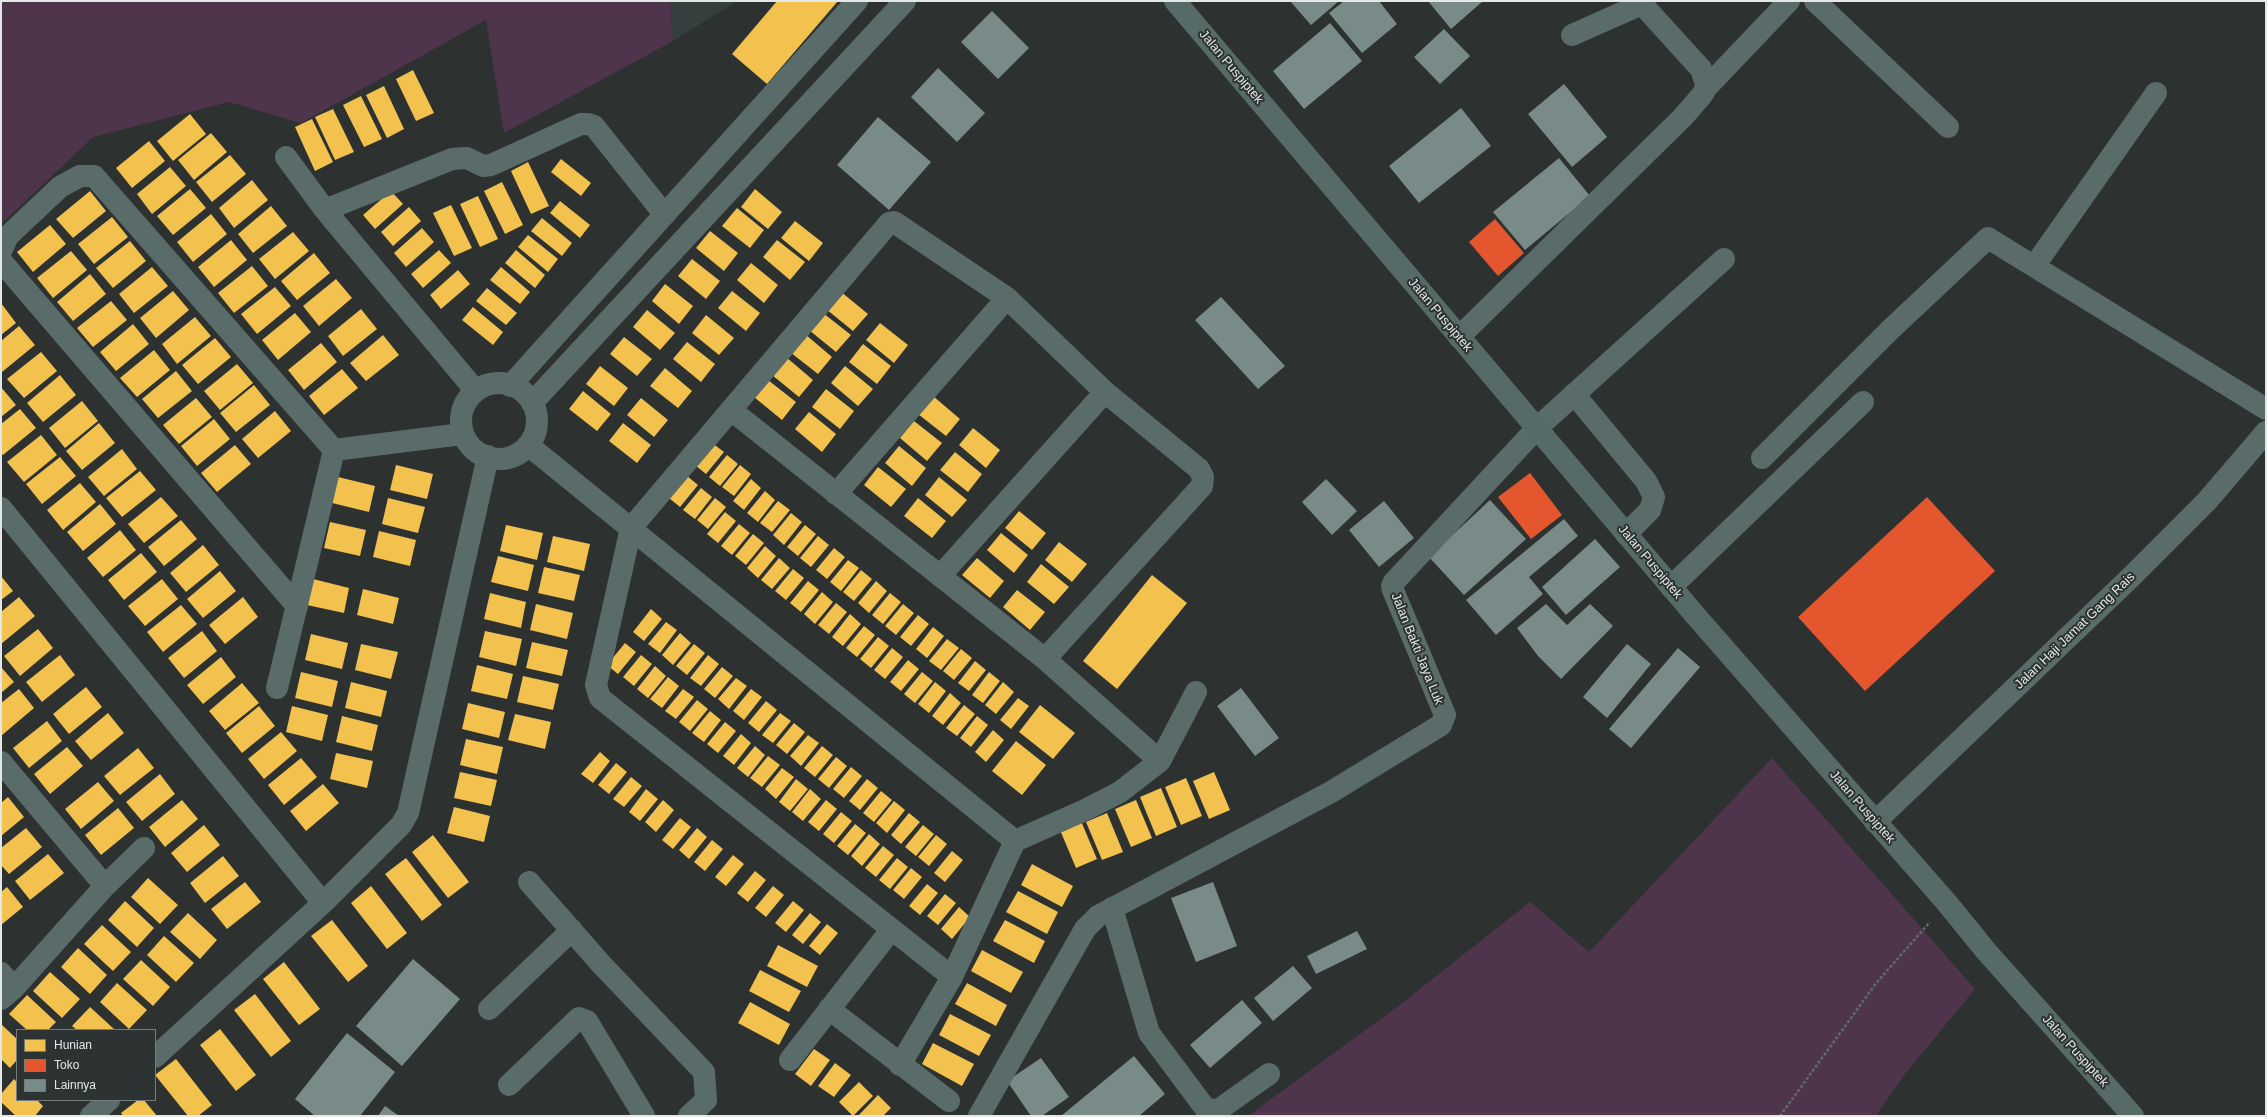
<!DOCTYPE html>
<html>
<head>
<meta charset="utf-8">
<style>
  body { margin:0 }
  #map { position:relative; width:2267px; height:1117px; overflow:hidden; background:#2d3231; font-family:Helvetica,sans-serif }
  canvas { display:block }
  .frame { position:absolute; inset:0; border:2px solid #e3e8e7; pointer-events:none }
  .legend { position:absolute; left:16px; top:1029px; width:140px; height:72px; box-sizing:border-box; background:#2c3332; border:1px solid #757b7a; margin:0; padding:5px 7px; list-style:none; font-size:12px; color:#e3e8e7 }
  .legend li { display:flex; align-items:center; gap:8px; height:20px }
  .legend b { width:20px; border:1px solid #757b7a }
</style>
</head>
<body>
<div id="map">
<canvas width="2267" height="1117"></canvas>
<div class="frame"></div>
<ul class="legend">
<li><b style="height:11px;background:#f2c14e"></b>Hunian</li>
<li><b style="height:11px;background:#e4572e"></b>Toko</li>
<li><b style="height:11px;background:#798b88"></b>Lainnya</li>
</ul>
</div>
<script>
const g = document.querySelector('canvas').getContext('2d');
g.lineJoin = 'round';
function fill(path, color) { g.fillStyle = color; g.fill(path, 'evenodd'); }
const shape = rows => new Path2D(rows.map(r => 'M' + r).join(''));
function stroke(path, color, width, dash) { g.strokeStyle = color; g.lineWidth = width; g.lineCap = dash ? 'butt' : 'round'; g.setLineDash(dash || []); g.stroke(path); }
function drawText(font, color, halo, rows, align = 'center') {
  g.font = font + ' Helvetica,sans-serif'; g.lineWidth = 4; g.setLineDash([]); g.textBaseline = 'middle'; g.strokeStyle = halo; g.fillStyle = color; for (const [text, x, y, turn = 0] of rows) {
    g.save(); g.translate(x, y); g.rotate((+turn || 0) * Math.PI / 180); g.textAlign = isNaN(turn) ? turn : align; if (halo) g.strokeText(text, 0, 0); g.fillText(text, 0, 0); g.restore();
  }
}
const built = shape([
  [670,1,737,1,673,41]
]);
const green = shape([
  [1,1,670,1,673,41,504,133,486,20,301,123,229,102,93,137,1,224],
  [1772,758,1975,989,1904,1075,1876,1116,1248,1116,1397,1007,1530,902,1589,952]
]);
const homes = shape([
  [777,1,838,1,767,84,732,54],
  [413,70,434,113,416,121,396,79],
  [384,86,404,129,387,138,366,95],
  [361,96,382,139,364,147,343,105],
  [333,109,354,152,335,160,315,117],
  [190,114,206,134,173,161,157,141],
  [312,119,333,162,315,171,295,127],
  [211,133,227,152,194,180,178,160],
  [149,141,165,161,132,188,116,168],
  [230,155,246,174,212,202,196,182],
  [561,159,591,183,581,196,551,172],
  [528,162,549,206,531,214,511,171],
  [170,167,186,186,152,214,137,194],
  [252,180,268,200,234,228,219,208],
  [502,182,523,225,505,234,484,191],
  [190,189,206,208,173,235,157,216],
  [755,189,782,212,768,229,741,207],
  [90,191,106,211,73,238,56,219],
  [391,191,403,204,375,229,363,215],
  [478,196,498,239,480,247,460,204],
  [560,201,590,225,580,238,550,213],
  [451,205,472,248,454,256,433,213],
  [271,206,287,226,253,253,238,234],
  [409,207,421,221,393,246,381,232],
  [737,208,764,230,750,248,722,226],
  [211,214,227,234,193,262,177,242],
  [112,217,128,237,94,264,78,244],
  [542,218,572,243,562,256,531,231],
  [795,221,823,243,809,261,781,238],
  [50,225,66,244,33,272,17,252],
  [422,228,434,242,406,267,394,253],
  [710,231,738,253,724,271,696,248],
  [293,232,309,251,275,279,259,259],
  [528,235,558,259,548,272,518,247],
  [231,240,247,260,214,287,198,267],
  [777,240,805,262,790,280,763,257],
  [130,241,146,261,113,288,96,268],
  [439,250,451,263,423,288,411,274],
  [516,250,545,275,535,288,505,263],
  [71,251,87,270,53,298,37,278],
  [314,253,330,273,297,300,281,281],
  [692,259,720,281,706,299,678,276],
  [751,263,778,285,764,303,737,280],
  [252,266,268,286,234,313,218,293],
  [152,267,168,286,134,313,119,294],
  [501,267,530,292,520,304,490,280],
  [458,270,470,284,441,309,430,295],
  [90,274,106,294,73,321,57,302],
  [336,279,352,298,319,326,303,306],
  [665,284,693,306,679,324,652,301],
  [275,287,291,306,257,334,241,314],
  [487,288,517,313,506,325,476,301],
  [173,291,189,310,156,338,140,318],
  [732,291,760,313,746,331,718,308],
  [840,291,868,314,853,331,826,309],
  [111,301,127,320,93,347,77,328],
  [1,303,16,323,1,335],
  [473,307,503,332,493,345,462,320],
  [361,309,377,329,343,356,328,336],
  [647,310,675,333,660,350,633,327],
  [295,313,311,332,278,360,262,340],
  [823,313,851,335,836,352,809,330],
  [706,315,734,338,719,355,692,333],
  [195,317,211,336,177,364,162,344],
  [880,323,908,345,894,363,866,340],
  [133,324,149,344,116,371,100,352],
  [19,326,35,345,2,372,1,341],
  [805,334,832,357,818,374,790,352],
  [383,335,399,355,366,381,350,363],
  [624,337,652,359,637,376,610,354],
  [215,338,231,357,198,384,182,365],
  [687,342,715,364,701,382,673,359],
  [321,343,337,362,304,390,288,370],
  [863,344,891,366,877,384,849,362],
  [154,350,170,370,137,397,120,378],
  [41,352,57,371,24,398,7,379],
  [786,357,813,380,799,397,772,375],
  [237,364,253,383,220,410,204,391],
  [600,366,628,388,614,406,586,384],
  [845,366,873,389,858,406,831,383],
  [665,368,692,391,678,408,650,386],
  [342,369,358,388,324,415,309,396],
  [176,371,192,391,158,418,142,399],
  [60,375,76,395,43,422,27,403],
  [768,380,796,402,782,420,754,397],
  [254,385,270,405,236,432,220,413],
  [1,387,16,405,1,417],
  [826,389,854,411,840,429,812,407],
  [583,391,611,414,597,431,569,409],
  [933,396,960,419,946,436,918,414],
  [196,398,212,417,179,444,163,425],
  [641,398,668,420,654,437,627,415],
  [82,401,98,421,65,448,49,428],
  [20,409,36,428,3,455,1,453,1,424],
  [275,411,291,431,258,458,242,439],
  [809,412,836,434,822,452,795,429],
  [214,419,230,439,197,466,181,446],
  [914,421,942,443,927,461,900,438],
  [99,423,115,443,82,470,66,451],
  [623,423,651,445,637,463,609,441],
  [973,428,1000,450,986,468,959,445],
  [41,435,57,455,24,482,7,462],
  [712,443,724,452,706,474,695,465],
  [235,445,251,464,217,492,201,473],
  [899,446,926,468,912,486,885,463],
  [122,449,137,469,104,496,88,477],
  [955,452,982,474,968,492,940,470],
  [727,455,738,464,720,486,709,477],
  [60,457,76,476,42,504,26,484],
  [396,465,433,474,427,499,390,490],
  [740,465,751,474,734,496,722,487],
  [878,467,906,489,891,507,864,485],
  [140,471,156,490,122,517,106,498],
  [687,476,698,485,680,507,669,498],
  [338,477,375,486,369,512,332,503],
  [939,477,967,500,952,517,925,495],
  [751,479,761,488,744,510,733,501],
  [80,483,96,502,63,530,47,510],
  [701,488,712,497,695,519,683,510],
  [765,491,775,500,758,522,747,513],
  [161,497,178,516,144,543,128,524],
  [388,498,425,507,418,533,382,524],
  [715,498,726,507,708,529,697,520],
  [918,498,946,521,932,538,904,516],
  [778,501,790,510,772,532,760,523],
  [100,504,116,524,83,551,67,532],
  [1019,511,1046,533,1032,550,1005,528],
  [725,512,736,521,718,543,707,534],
  [791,513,802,522,784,545,773,535],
  [181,520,197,539,164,566,148,547],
  [330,522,366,530,360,556,324,548],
  [739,524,750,533,732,555,721,546],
  [506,525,543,533,537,560,500,551],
  [805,525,816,534,798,556,787,547],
  [120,530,136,550,103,577,87,558],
  [379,531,416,540,410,566,373,557],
  [1001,533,1028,555,1014,573,987,550],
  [753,534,764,543,746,565,735,556],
  [553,536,590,544,584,571,547,562],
  [818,536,829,545,811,567,800,558],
  [1059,542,1087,564,1072,582,1045,560],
  [203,545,219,565,186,592,170,573],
  [765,546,776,556,758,578,747,568],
  [834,548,845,557,827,579,816,570],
  [141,553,157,572,124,600,108,580],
  [498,556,534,565,528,591,491,582],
  [779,558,790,568,772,589,761,580],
  [977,558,1004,581,990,598,962,575],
  [848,560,859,568,841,591,830,582],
  [1041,564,1069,587,1054,604,1027,582],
  [544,567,580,575,574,601,538,593],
  [793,569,804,578,786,600,775,591],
  [861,570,872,579,854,601,843,592],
  [220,571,236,591,203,618,187,599],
  [1152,575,1187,603,1117,689,1083,661],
  [1,576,13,591,1,600],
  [162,579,178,599,145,626,128,606],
  [313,579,349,588,344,613,307,605],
  [808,581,819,590,801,612,790,603],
  [876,581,887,591,869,613,858,603],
  [363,589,399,598,393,624,357,615],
  [1017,590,1045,612,1030,630,1003,607],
  [822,592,833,602,815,624,804,614],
  [490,593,526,602,521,628,484,619],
  [890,593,901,602,883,624,872,615],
  [19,597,35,616,1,644,1,612],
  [243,597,258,617,225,644,209,625],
  [836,603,847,612,829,634,818,625],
  [536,604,573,613,567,639,530,630],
  [903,604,914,613,896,635,885,626],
  [181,605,197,624,163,652,147,632],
  [651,609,662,619,644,641,633,632],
  [850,614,861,624,843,646,832,637],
  [918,615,929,624,911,646,900,637],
  [666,622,677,630,660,653,648,644],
  [864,626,875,635,857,657,846,648],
  [933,627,944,636,927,658,916,649],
  [38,629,53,648,20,676,4,656],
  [202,631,217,651,184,678,168,658],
  [485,631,522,639,516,666,479,657],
  [680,633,691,643,673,665,662,655],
  [311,634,348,643,342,669,305,660],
  [878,637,889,646,871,668,860,659],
  [947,639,959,648,941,670,929,661],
  [532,642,568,650,562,676,526,668],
  [625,643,636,652,618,674,607,665],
  [361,644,398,652,391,679,355,670],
  [694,644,705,653,687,675,676,666],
  [892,648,903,657,885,679,874,670],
  [961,649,972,658,954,680,943,671],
  [60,655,75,675,42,702,26,682],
  [641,655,652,664,634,686,623,677],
  [708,655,719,664,701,686,690,678],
  [221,657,236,677,203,704,187,685],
  [908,660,919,669,901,691,890,682],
  [975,661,986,670,969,691,958,683],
  [477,665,513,674,507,699,471,691],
  [655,666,666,676,648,698,637,689],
  [1,667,14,682,1,693],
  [722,667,733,676,715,698,704,689],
  [301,672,338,681,332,707,295,698],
  [922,672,933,681,915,703,904,694],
  [989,672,1000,681,983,703,972,695],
  [523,676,559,684,553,710,517,702],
  [668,677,679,686,662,708,650,699],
  [736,678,747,686,729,709,718,699],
  [351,682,387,691,381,717,345,708],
  [935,682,946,691,929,713,918,704],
  [1003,682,1014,692,996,714,985,705],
  [242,683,259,703,225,730,209,711],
  [86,687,102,707,69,734,53,714],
  [19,689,34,708,1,736,1,703],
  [683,689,694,697,676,719,665,711],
  [751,689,762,697,744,720,733,711],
  [950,693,961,703,943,725,932,716],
  [1018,698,1029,706,1011,729,1000,720],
  [697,700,708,709,690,731,679,722],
  [766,701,777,710,759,732,748,723],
  [468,703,505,712,499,738,462,729],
  [964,705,975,714,957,736,946,728],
  [1040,705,1075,733,1053,759,1019,732],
  [259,706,275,726,242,753,226,733],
  [292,706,328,715,322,741,286,732],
  [710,711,721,720,704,742,692,733],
  [108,713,124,733,91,760,75,741],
  [780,713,791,721,773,743,762,735],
  [515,714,551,722,545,749,508,740],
  [342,716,378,725,372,751,336,742],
  [977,716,988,725,971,747,960,738],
  [47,721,62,741,29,768,13,748],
  [725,722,736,731,718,753,707,744],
  [794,723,805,732,787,754,776,745],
  [993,730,1004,740,986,762,975,752],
  [281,732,297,751,264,779,248,759],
  [741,734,751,743,734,765,723,756],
  [808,735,819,743,801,766,790,756],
  [466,739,503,747,497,774,460,765],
  [1016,741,1046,765,1022,795,992,771],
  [755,746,765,755,748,777,737,768],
  [822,746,833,755,815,777,804,768],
  [67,747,83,766,50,794,34,774],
  [138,748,154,768,120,795,104,776],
  [600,752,610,761,593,783,581,774],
  [336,753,373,761,367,788,330,779],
  [768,756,780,765,762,787,750,778],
  [836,757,847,766,829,788,818,779],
  [301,758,317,777,284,805,268,785],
  [616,763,627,772,609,794,598,785],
  [851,767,862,776,844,798,833,789],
  [782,768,794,777,776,799,765,789],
  [460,772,497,780,491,806,454,798],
  [1214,772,1230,810,1209,819,1193,781],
  [160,774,175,794,142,821,126,802],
  [631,777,642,786,624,807,613,799],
  [1186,778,1202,816,1181,825,1165,787],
  [796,779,808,789,790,811,779,802],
  [867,779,878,788,860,810,849,801],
  [98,782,114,801,81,829,65,809],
  [323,784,339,803,306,831,290,811],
  [1161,788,1177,827,1156,836,1140,797],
  [646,789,658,799,640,821,629,812],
  [810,789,821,799,803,821,792,812],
  [881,791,892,800,874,822,863,813],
  [8,797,24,817,1,836,1,803],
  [182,800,198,819,165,847,149,827],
  [663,800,674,810,656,832,645,822],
  [826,800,837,809,819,831,808,822],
  [1136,800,1152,838,1131,847,1115,809],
  [894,801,905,810,887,833,876,823],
  [454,807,490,816,484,842,447,833],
  [118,808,134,828,101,855,85,835],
  [841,812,852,821,834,843,823,834],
  [909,813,920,822,901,844,891,835],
  [1107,813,1123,852,1102,860,1086,822],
  [680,818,691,827,673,849,662,840],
  [1081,821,1097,859,1076,868,1060,830],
  [855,824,866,833,848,855,837,846],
  [204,825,220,845,187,872,171,853],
  [923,825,934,834,916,856,905,847],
  [26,828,42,847,9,874,1,865,1,848],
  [697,828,707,837,689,859,679,850],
  [869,834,880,844,862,866,851,856],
  [433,835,469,882,448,898,412,852],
  [936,835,947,844,929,866,918,857],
  [712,840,723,849,705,871,694,862],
  [883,846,894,855,876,877,865,868],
  [952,851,963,860,945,882,934,873],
  [48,854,64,873,30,900,15,881],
  [733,855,744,864,726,886,715,877],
  [223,856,239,876,205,903,190,883],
  [406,858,442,905,422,921,385,874],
  [897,858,908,867,890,889,879,880],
  [1032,864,1073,886,1062,907,1021,885],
  [911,868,922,877,904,899,893,890],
  [755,871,766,880,748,902,737,893],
  [148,878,178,905,160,924,131,897],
  [245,882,261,902,227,929,211,909],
  [927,884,938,893,920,915,909,906],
  [371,886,407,933,387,949,351,903],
  [773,886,784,895,766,917,755,908],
  [7,887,23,907,1,925,1,892],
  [1018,891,1058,912,1047,934,1006,912],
  [945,894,956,903,938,925,927,916],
  [125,901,154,928,137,947,108,920],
  [793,901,804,910,786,932,775,923],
  [959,907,970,917,952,939,941,929],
  [188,913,217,940,200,959,170,932],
  [810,913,821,922,803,944,792,935],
  [332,920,368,966,348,982,311,936],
  [1005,920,1045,941,1034,963,993,941],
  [827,924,838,933,820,955,809,946],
  [102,925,131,952,113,971,84,944],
  [164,936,194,963,176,982,147,955],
  [778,945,818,966,807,987,767,966],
  [78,948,107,975,90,994,61,967],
  [982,950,1023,972,1011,993,971,971],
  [141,960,170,987,153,1006,123,979],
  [284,962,320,1009,299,1025,263,979],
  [760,970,801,991,789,1012,749,991],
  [50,972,80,999,62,1018,33,991],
  [117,983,147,1010,129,1029,100,1002],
  [967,983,1007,1005,996,1026,955,1004],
  [255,994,291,1041,271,1057,234,1010],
  [27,995,56,1022,48,1030,27,1030,9,1014],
  [750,1002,790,1024,779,1045,738,1023],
  [90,1007,115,1030,77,1030,72,1026],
  [950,1014,991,1035,979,1056,939,1035],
  [1,1024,17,1039,17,1060,10,1068,1,1059],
  [220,1029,256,1075,236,1091,200,1045],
  [933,1043,974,1064,962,1086,922,1064],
  [814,1049,830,1060,811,1086,795,1074],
  [176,1059,212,1105,198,1116,188,1116,155,1075],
  [835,1063,851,1075,834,1097,818,1086],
  [14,1079,17,1082,17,1100,37,1100,43,1106,35,1116,16,1116,1,1102,1,1094],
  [859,1082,873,1096,853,1116,839,1102],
  [878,1095,891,1108,883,1116,858,1116],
  [138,1100,144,1100,157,1116,123,1116,121,1113]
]);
const shops = shape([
  [1495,219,1524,253,1498,276,1469,242],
  [1530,473,1562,515,1531,539,1498,497],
  [1927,497,1995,571,1865,691,1798,617]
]);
const building = shape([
  [1290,1,1339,1,1311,25],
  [1344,1,1379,1,1397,24,1362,53,1329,13],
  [1428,1,1483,1,1451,29],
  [992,11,1029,48,998,79,961,42],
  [1330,23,1362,61,1304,109,1273,71],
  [1444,29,1470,56,1440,84,1414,57],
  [938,68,985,113,957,142,911,97],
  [1564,84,1607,137,1572,167,1528,114],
  [1461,108,1491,146,1419,203,1389,166],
  [878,117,931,162,889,210,837,165],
  [1559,158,1590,196,1525,250,1493,212],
  [1221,297,1285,366,1258,389,1195,320],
  [1326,479,1357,511,1332,535,1302,502],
  [1490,500,1526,539,1464,595,1429,557],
  [1384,501,1414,538,1379,567,1349,530],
  [1564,519,1578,536,1529,577,1543,594,1496,635,1466,600],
  [1595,539,1620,567,1566,615,1542,587],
  [1546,604,1567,625,1590,604,1613,626,1561,679,1538,656,1517,628],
  [1627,644,1651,664,1607,718,1583,697],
  [1678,648,1700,667,1631,748,1609,729],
  [1241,688,1279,738,1255,756,1217,706],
  [1213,882,1237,946,1196,962,1171,898],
  [1357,931,1367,949,1316,974,1307,956],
  [413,959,460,999,402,1066,356,1026],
  [1293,966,1312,988,1273,1021,1254,998],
  [1242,1000,1262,1023,1210,1068,1190,1045],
  [347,1033,395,1072,360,1116,315,1116,295,1099],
  [1134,1056,1165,1094,1139,1116,1061,1116],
  [1041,1058,1069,1097,1042,1116,1031,1116,1007,1081],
  [385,1106,399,1116,378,1116]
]);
const path = shape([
  [1780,1116,1877,982,1930,922]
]);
const minor = shape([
  [1815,1,1948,127],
  [1572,35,1642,4,1644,1],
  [1707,87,1789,1],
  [286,157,325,210,475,390],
  [325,210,452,159,467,158,483,166,491,165,581,124,588,124,594,126,664,214],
  [1,251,8,236,60,187,80,176,94,176,334,450],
  [1,261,297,606],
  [2035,265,2156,93],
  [1459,337,1683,117,1702,95,1707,87,1701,69,1642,4],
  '461 421a38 38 0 1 1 76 0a38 38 0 1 1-76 0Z',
  [510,386,857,1],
  [1574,394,1646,481,1654,497,1650,510,1626,534],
  [532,403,905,1],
  [731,410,1045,659,1160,761],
  [528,445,1015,841],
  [1762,458,1890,330,1988,238,2266,409],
  [836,494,1007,298],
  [1,508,323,903],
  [940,576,1105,392],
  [1671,587,1863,402],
  [277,688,334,450,462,434],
  [1,762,105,886],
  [1875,822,2131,577,2207,501,2266,432],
  [529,882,602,965,704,1072,706,1100,689,1116],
  [1112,908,1149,1033,1205,1108,1217,1111,1269,1074],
  [1,973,14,988],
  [952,977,600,698,596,685,631,528,889,223,894,222,1007,298,1105,392,1199,469,1203,477,1202,486,1045,659],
  [1,999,14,988,105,886,144,848],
  [489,1009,572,930],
  [829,1009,949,1101],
  [155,1057,323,903,401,825,408,813,488,456],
  [790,1060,891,930],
  [900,1065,952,977,1015,841,1085,810,1120,792,1160,761,1196,692],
  [509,1085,579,1018,587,1021,644,1116],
  [91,1116,109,1100],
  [979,1116,1085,929,1098,916,1331,792,1441,725,1445,715,1393,590,1392,586,1394,582,1537,428,1724,259]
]);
const major = shape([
  [1175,1,1695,615,1947,903,1986,951,2133,1116]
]);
const streetNames = [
  ["Jalan Puspiptek",1231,67,50],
  ["Jalan Puspiptek",1440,315,50],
  ["Jalan Puspiptek",1650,562,50],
  ["Jalan Haji Jamat Gang Rais",2075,631,-44],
  ["Jalan Bakti Jaya Luk",1417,649,68],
  ["Jalan Puspiptek",1862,807,49],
  ["Jalan Puspiptek",2075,1051,48]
];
fill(built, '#343f3e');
fill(green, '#4e354c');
fill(homes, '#f2c14e');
fill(shops, '#e4572e');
fill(building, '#798b88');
stroke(path, '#5e6b69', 2.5, [3, 2]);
stroke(minor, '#596c69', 22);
stroke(major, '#566b68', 22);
drawText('13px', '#e3e8e7', '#2c3332', streetNames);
</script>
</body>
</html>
